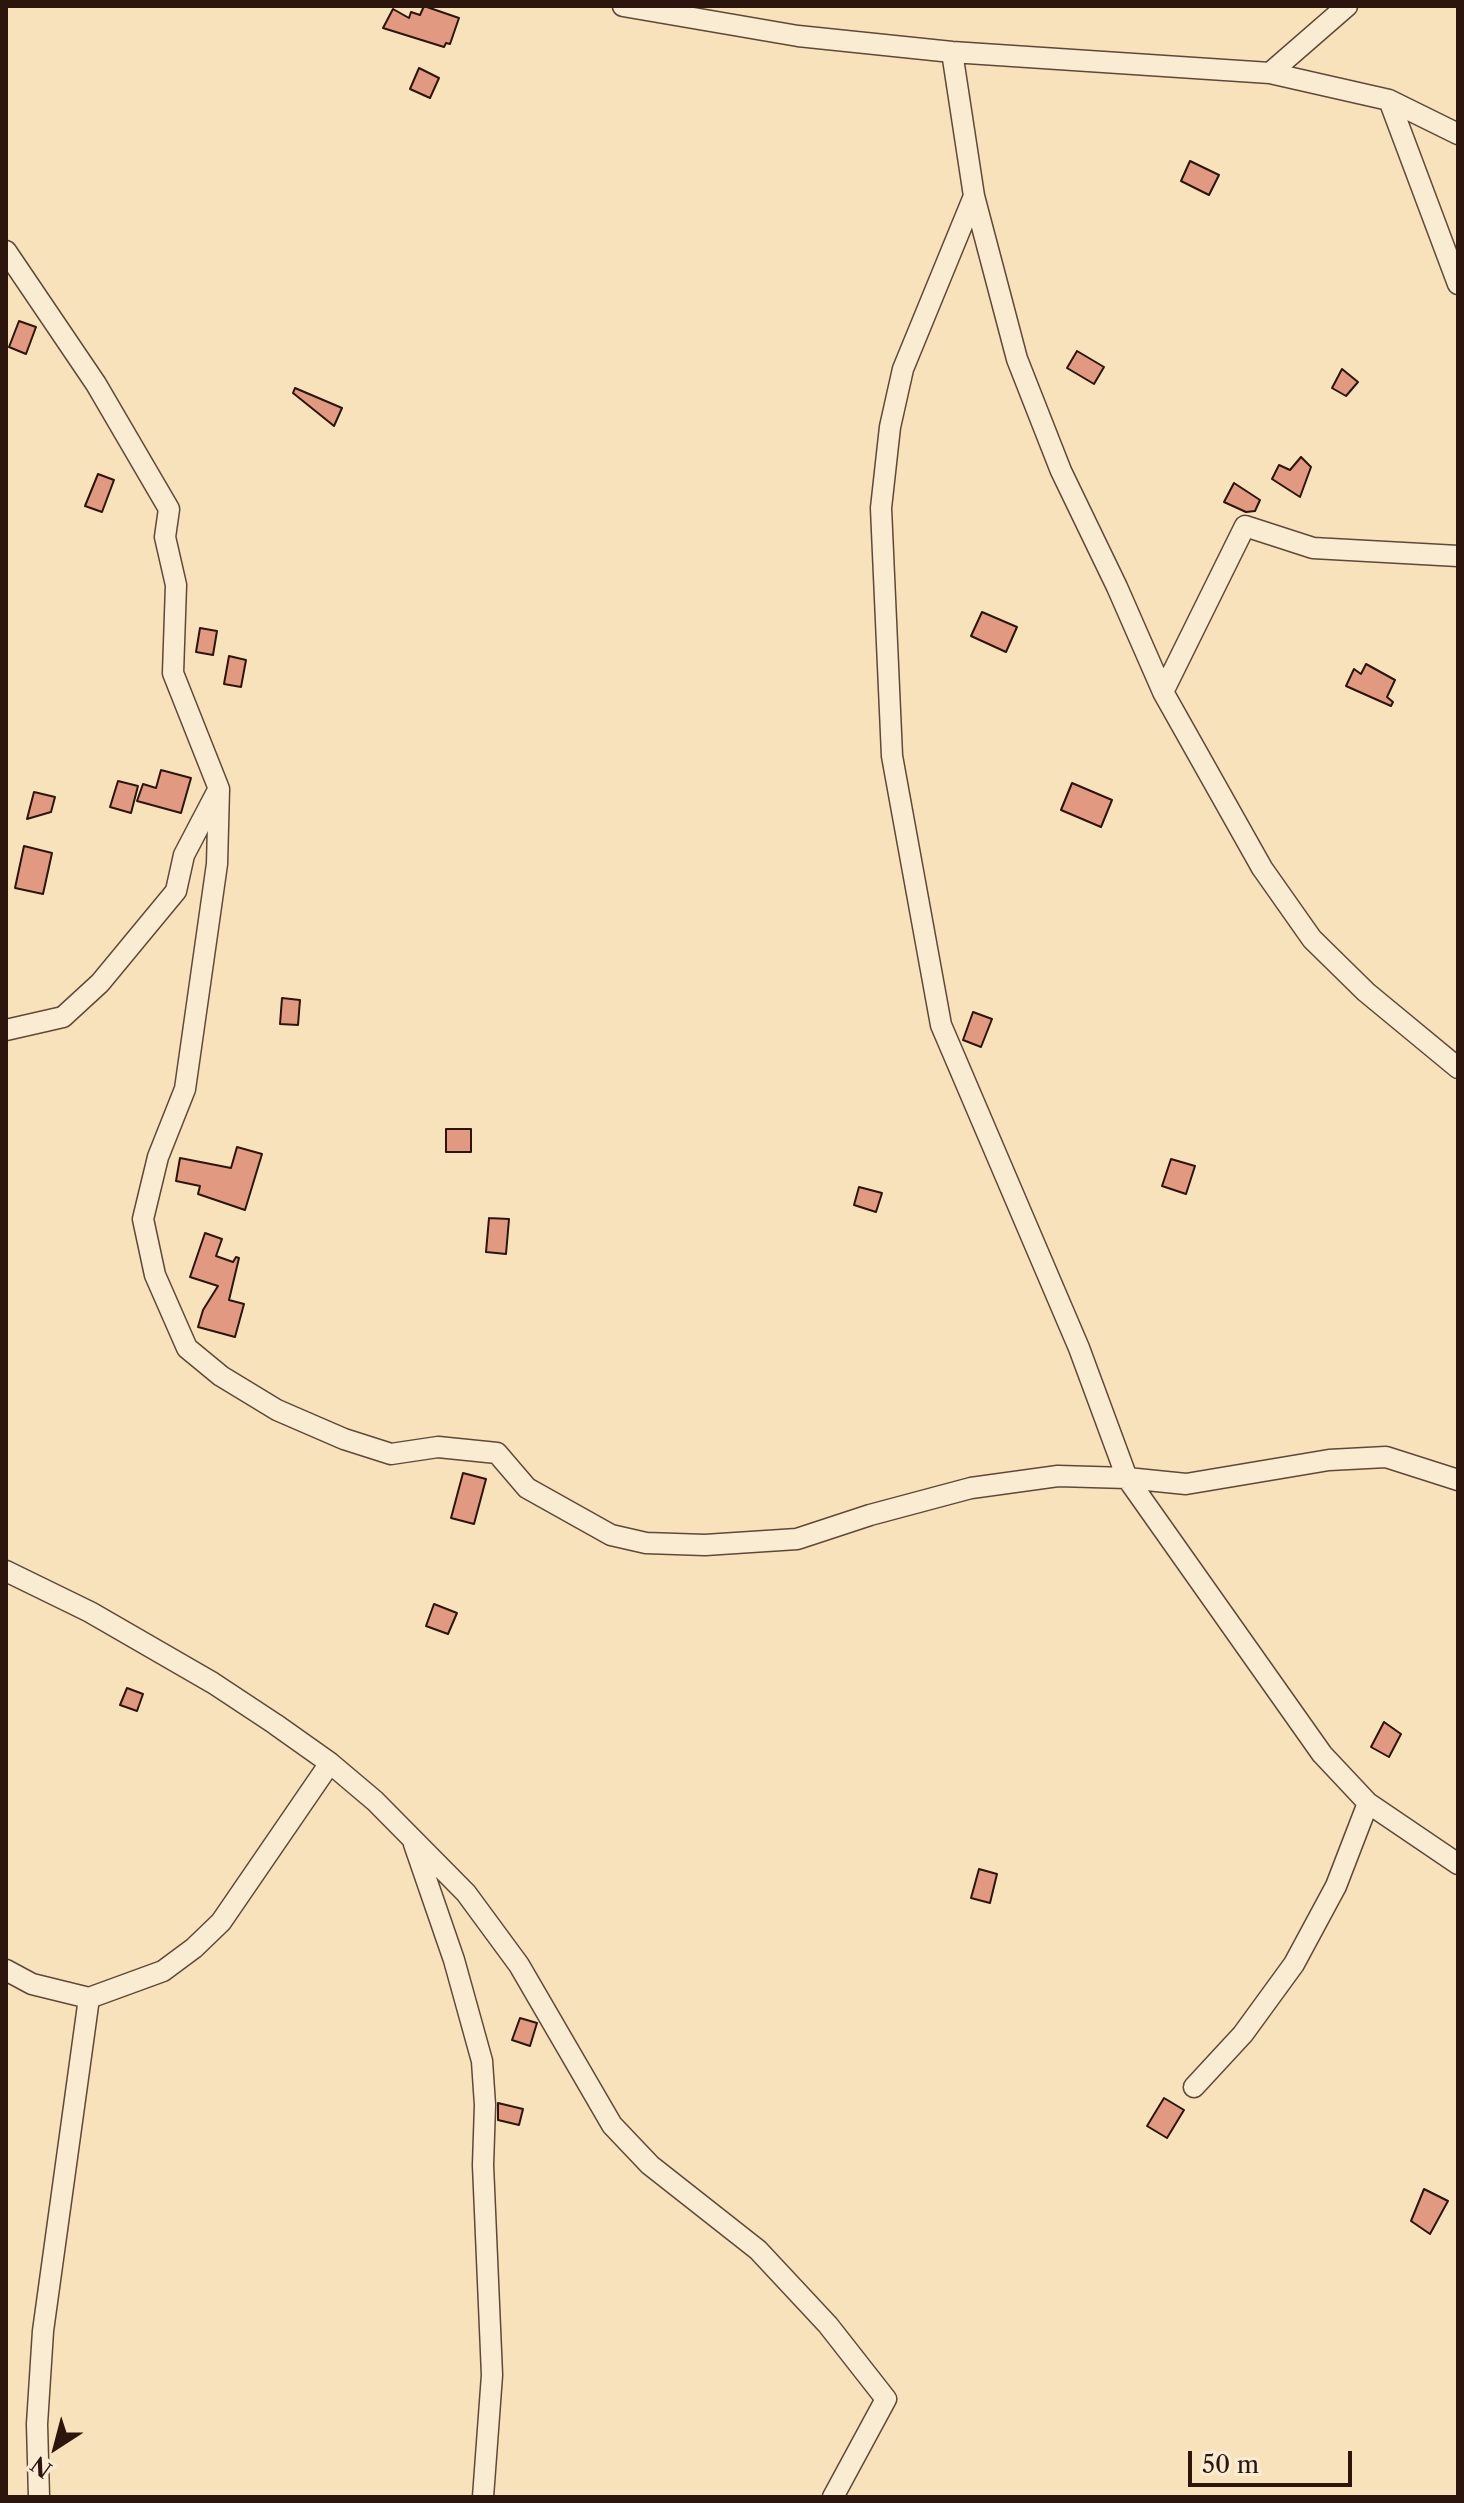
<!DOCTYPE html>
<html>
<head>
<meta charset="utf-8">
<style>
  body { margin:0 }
  #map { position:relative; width:1464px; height:2503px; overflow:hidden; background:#f8e2bc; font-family:"Libre Caslon Text",serif }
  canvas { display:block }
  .frame { position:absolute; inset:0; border:8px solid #2c150c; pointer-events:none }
  .north { position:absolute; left:16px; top:2407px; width:80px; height:80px; -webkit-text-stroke:6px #faecd3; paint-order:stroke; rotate:216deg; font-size:22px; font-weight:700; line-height:32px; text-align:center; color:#2c150c }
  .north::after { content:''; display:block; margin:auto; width:28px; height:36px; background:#2c150c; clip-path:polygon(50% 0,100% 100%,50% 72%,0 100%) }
  .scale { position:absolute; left:1188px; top:2451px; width:164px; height:36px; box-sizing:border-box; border:4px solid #2c150c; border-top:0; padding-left:10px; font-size:24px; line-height:28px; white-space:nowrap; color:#2c150c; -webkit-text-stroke:6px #faecd3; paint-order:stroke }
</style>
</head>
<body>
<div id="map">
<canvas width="1464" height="2503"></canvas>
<div class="frame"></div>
<div class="north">N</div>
<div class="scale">50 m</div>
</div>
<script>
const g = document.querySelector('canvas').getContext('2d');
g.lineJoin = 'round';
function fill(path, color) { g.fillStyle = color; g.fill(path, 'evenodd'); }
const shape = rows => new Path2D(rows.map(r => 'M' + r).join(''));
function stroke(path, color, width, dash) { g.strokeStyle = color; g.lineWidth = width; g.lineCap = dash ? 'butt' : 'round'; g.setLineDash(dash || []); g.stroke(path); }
const building = shape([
  [424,6,459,18,450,44,446,43,444,47,383,28,393,9,409,18,411,12,420,15,424,6],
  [419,68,439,78,430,98,410,89,419,68],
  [1190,161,1219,175,1209,195,1181,181,1190,161],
  [19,321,36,327,26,354,9,347,19,321],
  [1077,351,1104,367,1094,384,1067,368,1077,351],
  [1342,369,1358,382,1346,396,1332,388,1342,369],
  [295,388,342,408,334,426,293,393,295,388],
  [1301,457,1311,467,1300,497,1272,479,1279,465,1290,470,1301,457],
  [98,474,114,480,102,512,85,506,98,474],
  [1234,483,1260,500,1255,511,1246,512,1224,502,1234,483],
  [982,612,1017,627,1006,652,971,636,982,612],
  [200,628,217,631,213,655,196,652,200,628],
  [229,656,246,660,241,687,224,684,229,656],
  [1366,664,1395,680,1387,697,1393,702,1391,706,1346,686,1354,669,1361,674,1366,664],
  [161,770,191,778,181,813,137,801,143,784,156,788,161,770],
  [118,781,138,786,131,813,110,807,118,781],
  [1072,783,1112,800,1101,827,1061,810,1072,783],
  [34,792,55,797,51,812,27,819,34,792],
  [24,846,52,853,43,894,15,888,24,846],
  [282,998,300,1000,298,1025,280,1024,282,998],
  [973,1012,992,1019,981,1047,963,1040,973,1012],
  [446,1129,471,1129,471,1152,446,1152,446,1129],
  [237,1147,262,1154,245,1210,198,1194,200,1186,176,1181,180,1158,231,1168,237,1147],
  [1171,1159,1195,1166,1186,1194,1162,1186,1171,1159],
  [859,1187,882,1193,876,1212,854,1205,859,1187],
  [489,1218,509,1219,506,1254,486,1252,489,1218],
  [205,1233,222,1239,216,1256,233,1262,236,1257,239,1258,229,1300,244,1304,235,1337,198,1327,203,1310,218,1286,190,1277,205,1233],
  [463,1473,486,1479,474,1524,451,1518,463,1473],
  [434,1604,457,1613,448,1634,426,1626,434,1604],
  [127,1688,143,1694,137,1711,120,1705,127,1688],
  [1384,1722,1401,1734,1389,1757,1371,1747,1384,1722],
  [979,1869,997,1874,990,1903,971,1898,979,1869],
  [520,2018,537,2023,530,2046,512,2040,520,2018],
  [1164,2098,1184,2110,1167,2138,1147,2126,1164,2098],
  [498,2103,523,2109,519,2125,498,2120,498,2103],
  [1424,2189,1448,2201,1430,2234,1411,2221,1424,2189]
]);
const street = shape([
  [623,6,798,36,952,52,1270,73,1389,100,1458,134],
  [952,52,974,196,1017,359,1061,471,1117,587,1163,692,1262,868,1312,939,1366,992,1458,1068],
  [1270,73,1347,6],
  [1389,100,1458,284],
  [974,196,903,369,890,427,881,508,892,756,941,1025,1079,1348,1127,1478,1322,1754,1368,1803,1458,1864],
  [6,251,96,384,169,509,165,537,176,585,173,673,219,789,217,864,185,1089,158,1157,143,1219,155,1275,187,1348,221,1376,277,1410,344,1439,391,1454,438,1447,497,1453,527,1488,611,1535,646,1543,705,1545,797,1539,870,1515,971,1488,1058,1476,1127,1478,1186,1484,1329,1460,1386,1457,1458,1480],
  [1163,692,1245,526,1313,548,1458,556],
  [6,1030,63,1017,100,983,176,891,184,855,217,792],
  [6,1571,90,1612,213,1683,275,1724,330,1763,375,1801,466,1893,519,1965,612,2125,650,2165,758,2250,828,2325,886,2399,833,2497],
  [414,1844,454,1960,482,2061,485,2105,483,2165,492,2375,483,2497],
  [6,1970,32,1984,89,1998,163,1971,194,1948,221,1922,330,1763],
  [1194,2087,1243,2034,1294,1964,1336,1886,1368,1803],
  [39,2497,37,2424,43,2331,89,1998]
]);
fill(building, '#e19a81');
stroke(building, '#2c150c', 2);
stroke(street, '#5f4838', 23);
stroke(street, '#faecd3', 20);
</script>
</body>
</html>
